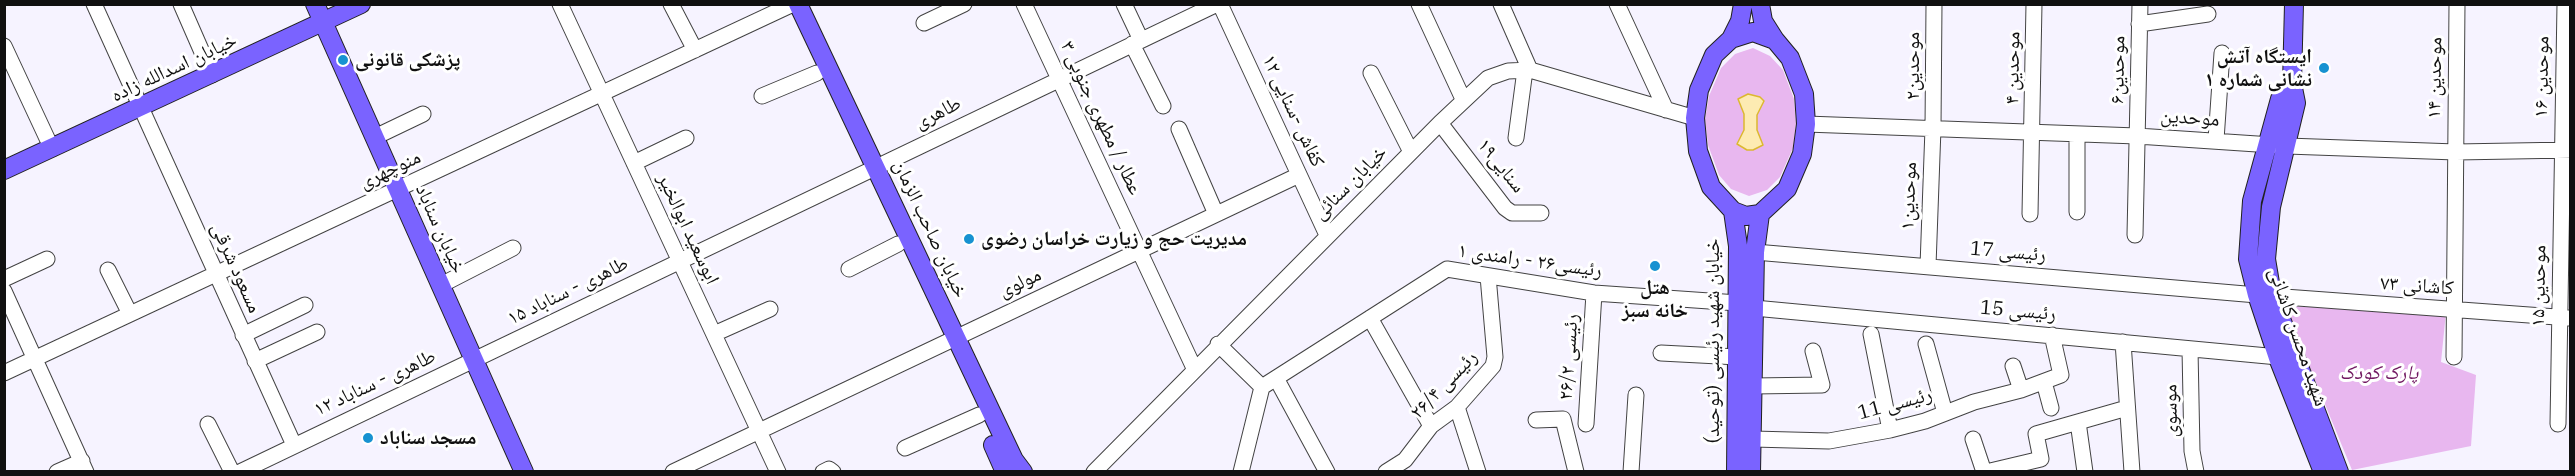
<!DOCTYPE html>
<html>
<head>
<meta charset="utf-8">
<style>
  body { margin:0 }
  #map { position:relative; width:2575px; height:476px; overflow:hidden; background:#f6f3ff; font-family:"IBM Plex Serif",serif }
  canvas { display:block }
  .frame { position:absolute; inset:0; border:6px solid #101010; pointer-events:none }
</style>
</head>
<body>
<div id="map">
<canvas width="2575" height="476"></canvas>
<div class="frame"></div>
</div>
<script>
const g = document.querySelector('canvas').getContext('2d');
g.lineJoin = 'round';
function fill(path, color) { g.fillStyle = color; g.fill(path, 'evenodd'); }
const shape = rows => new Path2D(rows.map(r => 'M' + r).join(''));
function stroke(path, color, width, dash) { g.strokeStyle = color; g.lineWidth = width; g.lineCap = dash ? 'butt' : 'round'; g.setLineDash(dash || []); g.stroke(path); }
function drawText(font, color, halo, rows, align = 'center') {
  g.font = font + ' "IBM Plex Serif","Noto Naskh Arabic",serif'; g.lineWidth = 6; g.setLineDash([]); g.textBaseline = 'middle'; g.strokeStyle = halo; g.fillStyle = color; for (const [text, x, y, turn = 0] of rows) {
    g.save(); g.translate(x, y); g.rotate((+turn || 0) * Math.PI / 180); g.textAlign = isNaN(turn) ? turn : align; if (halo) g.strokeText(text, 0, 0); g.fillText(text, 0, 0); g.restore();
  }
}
const green = shape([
  [1753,48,1770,56,1783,70,1794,99,1796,123,1793,148,1780,177,1767,190,1749,196,1731,189,1719,175,1708,145,1705,119,1709,96,1721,68,1735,54],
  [1764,101,1757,115,1757,130,1747,150,1742,148,1738,144,1744,130,1744,114],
  [2291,306,2446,312,2441,362,2476,375,2471,446,2352,470,2287,312]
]);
const water = shape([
  [1748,94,1760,97,1764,101,1757,115,1757,130,1763,145,1753,150,1747,150,1737,144,1744,130,1744,114,1738,99,1748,94]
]);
const minor = shape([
  [94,4,294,445],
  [181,4,212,75],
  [560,4,778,472],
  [671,4,695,50],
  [1024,4,1194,368],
  [1124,4,1141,40],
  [1220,4,1327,235],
  [1419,4,1463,99],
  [1501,4,1530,70],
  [1617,4,1666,110],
  [924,23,964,4],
  [2139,24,2208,14],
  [1132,44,1163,106],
  [4,46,52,149],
  [1371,73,1411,152],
  [762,96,817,73],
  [1440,123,1505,208,1512,213,1541,213],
  [1806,124,2137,136,2287,146,2456,152,2570,150],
  [1179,129,1216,214],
  [375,137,423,114],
  [1516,138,1525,70],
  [2216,140,2222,53],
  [634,163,686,138],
  [2077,212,2077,134],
  [2030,214,2034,4],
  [2135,235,2140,4],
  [1755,252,2257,295,2570,318],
  [1928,266,1933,128,1934,4],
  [849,269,898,244],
  [108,270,130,314],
  [4,279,47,259],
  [441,285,513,248],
  [4,291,86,472],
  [1754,308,2289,358],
  [1370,318,1431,426],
  [714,334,770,309],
  [1871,334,1890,430],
  [243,335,305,305],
  [2123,342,2132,472],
  [1218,344,1262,387],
  [1926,344,1945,413],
  [2190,349,2192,451,2196,472],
  [1661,353,1738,357],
  [2454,357,2457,4],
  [255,361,317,332],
  [2013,366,2021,390],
  [4,373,793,4],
  [1276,378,1327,472],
  [2044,382,2051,408],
  [1753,386,1822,385,1813,351],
  [1262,387,1447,269,1594,293,1738,303],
  [1457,407,1478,472],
  [1536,420,1563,419,1576,472],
  [2078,422,2085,472],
  [208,424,232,472],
  [1586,424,1594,293],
  [2558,424,2565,4],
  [1753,439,1829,441,1890,430,1925,421,1974,402,2021,390,2061,375,2052,335],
  [1973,439,1984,472],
  [905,448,979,415],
  [57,472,82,461],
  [240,472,1217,4],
  [673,472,1299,175],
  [823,472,829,469,833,472],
  [1094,472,1440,123,1488,78,1508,71,1530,70,1695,118],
  [1241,472,1262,387],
  [1386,472,1405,460,1431,426,1457,407,1493,366,1495,357,1488,276],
  [1631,472,1636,395],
  [1986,472,2041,459,2036,434,2127,408]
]);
const major = shape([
  [315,4,524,472],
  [798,4,1014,460,1023,472],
  [1760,4,1763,21,1775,40],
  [2294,4,2292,83,2296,103,2271,207,2266,259,2272,295,2339,472],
  [1753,32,1775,40,1790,58,1804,94,1806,124,1802,154,1787,189,1760,214,1746,216,1733,211,1711,187,1698,151,1695,118,1699,90,1714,55,1731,39,1753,32],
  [1731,39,1740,21,1743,4],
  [2292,83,2280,99,2252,201,2248,259,2257,295,2278,358,2323,472],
  [4,170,361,4],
  [1733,211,1738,246,1736,472],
  [993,445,1005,472],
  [1751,472,1755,252,1760,214]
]);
const markers = [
  [343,60,6,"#1792d1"],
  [2324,68,6,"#1792d1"],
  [969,239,6,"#1792d1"],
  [1655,266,6,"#1792d1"],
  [368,438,6,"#1792d1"]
];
const poiNames = [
  ["ایستگاه آتش",2312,57,"right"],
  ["نشانی شماره ۱",2312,80,"right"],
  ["پزشکی قانونی",355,60],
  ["مدیریت حج و زیارت خراسان رضوی",981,239],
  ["هتل",1655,288,"center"],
  ["خانه سبز",1655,311,"center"],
  ["مسجد سناباد",380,438]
];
const streetNames = [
  ["موحدین۲",1913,66,-90],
  ["خیابان اسدالله زاده",174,68,-25],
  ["موحدین ۴",2013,68,-89],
  ["موحدین۶",2118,70,-89],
  ["موحدین ۱۶",2542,77,-89],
  ["موحدین ۱۴",2435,78,-89],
  ["کفاش -سنایی ۱۲",1293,111,65],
  ["طاهری",938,113,-26],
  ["عطار / مطهری جنوبی ۳",1101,118,65],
  ["موحدین",2190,118,4],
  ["سنایی۱۹",1501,166,51],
  ["منوچهری",390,170,-25],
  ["خیابان سنائی",1350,183,-45],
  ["موحدین۱",1909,196,-88],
  ["خیابان سناباد",440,229,66],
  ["ابوسعید ابوالخیر",688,229,65],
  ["خیابان صاحب الزمان",930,229,65],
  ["رئیسی 17",2008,252,5],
  ["رئیسی۲۶ - رامندی ۱",1530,261,8],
  ["مسعود شرقی",236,268,66],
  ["مولوی",1020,283,-25],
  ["کاشانی ۷۳",2417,286,4],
  ["موحدین ۱۵",2539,286,-89],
  ["طاهری - سناباد ۱۵",568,291,-26],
  ["رئیسی 15",2018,311,5],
  ["شهید محسن کاشانی",2298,337,71],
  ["خیابان شهید رئیسی (توحید)",1713,341,-90],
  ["رئیسی ۲۶/۲",1569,357,-86],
  ["طاهری - سناباد ۱۲",375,383,-25],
  ["رئیسی ۲۶/۴",1444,385,-46],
  ["رئیسی 11",1895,404,-15],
  ["موسوی",2171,411,-91]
];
const parkNames = [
  ["پارک کودک",2379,373]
];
fill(green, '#e8b7ef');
fill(water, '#fdebb2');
stroke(water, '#dcb830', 1.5);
stroke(minor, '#434343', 17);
stroke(major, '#212121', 20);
stroke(minor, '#fff', 15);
stroke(major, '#7a63ff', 18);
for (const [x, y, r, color] of markers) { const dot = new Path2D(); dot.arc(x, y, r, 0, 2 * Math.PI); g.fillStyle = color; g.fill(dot); stroke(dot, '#fff', 2); }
drawText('bold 20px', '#101010', '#fff', poiNames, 'left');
drawText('20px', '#101010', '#fff', streetNames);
drawText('italic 20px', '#711861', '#fff', parkNames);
</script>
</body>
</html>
